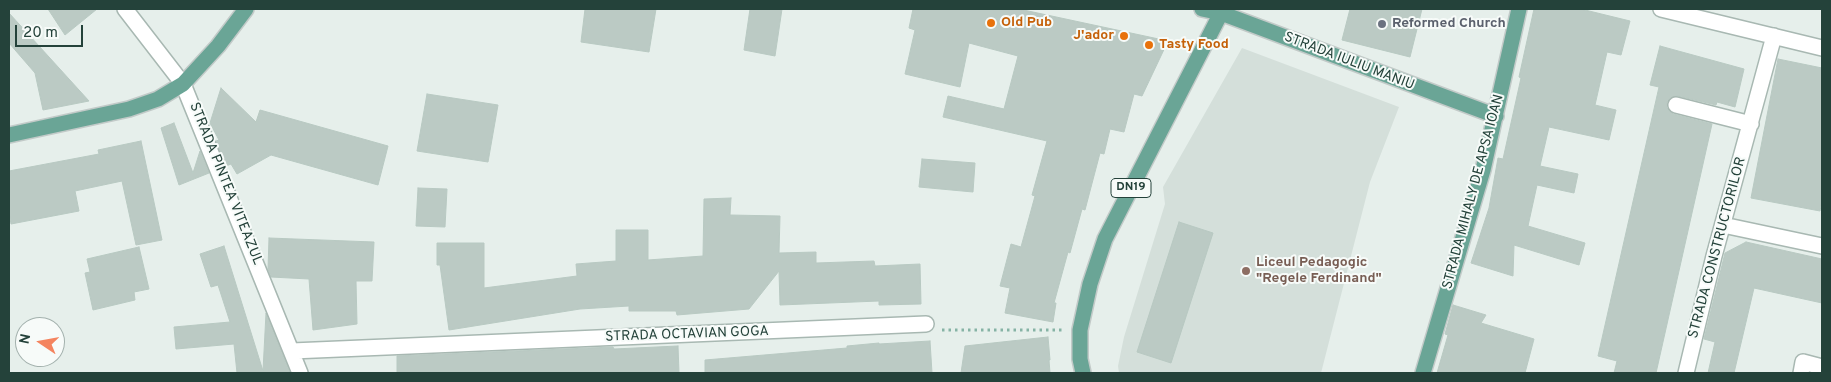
<!DOCTYPE html>
<html>
<head>
<meta charset="utf-8">
<style>
  body { margin:0 }
  #map { position:relative; width:1831px; height:382px; overflow:hidden; background:#e6efeb; font-family:Overpass,sans-serif }
  canvas { display:block }
  .frame { position:absolute; inset:0; border:10px solid #24423a; pointer-events:none }
  .north { position:absolute; left:15px; top:317px; width:50px; height:50px; box-sizing:border-box; background:#f7fbf9; border:1px solid #a3b1ad; border-radius:50%; rotate:282deg; font-size:14px; font-weight:700; line-height:20px; text-align:center; color:#24423a }
  .north::after { content:''; display:block; margin:auto; width:18px; height:22px; background:#f4845f; clip-path:polygon(50% 0,100% 100%,50% 72%,0 100%) }
  .scale { position:absolute; left:15px; top:25px; width:68px; height:22px; box-sizing:border-box; border:2px solid #24423a; border-top:0; padding-left:6px; font-size:15px; line-height:18px; white-space:nowrap; color:#24423a; -webkit-text-stroke:4px #f7fbf9; paint-order:stroke }
</style>
</head>
<body>
<div id="map">
<canvas width="1831" height="382"></canvas>
<div class="frame"></div>
<div class="north">N</div>
<div class="scale">20 m</div>
</div>
<script>
const g = document.querySelector('canvas').getContext('2d');
g.lineJoin = 'round';
function fill(path, color) { g.fillStyle = color; g.fill(path, 'evenodd'); }
const shape = rows => new Path2D(rows.map(r => 'M' + r).join(''));
function stroke(path, color, width, dash) { g.strokeStyle = color; g.lineWidth = width; g.lineCap = dash ? 'butt' : 'round'; g.setLineDash(dash || []); g.stroke(path); }
function drawText(font, color, halo, rows, align = 'center') {
  g.font = font + ' Overpass,sans-serif'; g.lineWidth = 4; g.setLineDash([]); g.textBaseline = 'middle'; g.strokeStyle = halo; g.fillStyle = color; for (const [text, x, y, turn = 0] of rows) {
    g.save(); g.translate(x, y); g.rotate((+turn || 0) * Math.PI / 180); g.textAlign = isNaN(turn) ? turn : align; if (halo) g.strokeText(text, 0, 0); g.fillText(text, 0, 0); g.restore();
  }
}
const built = shape([
  [1242,48,1399,107,1370,182,1321,373,1119,373,1118,366,1124,337,1165,204,1163,187]
]);
const building = shape([
  [48,9,97,9,65,35,48,9],
  [585,9,656,9,649,52,581,42,585,9],
  [750,9,782,9,775,56,744,50,750,9],
  [913,9,1019,9,1168,41,1142,96,1134,94,1124,132,1110,129,1104,154,1100,153,1085,210,1082,209,1070,253,1068,252,1054,303,1056,303,1053,322,1005,313,1010,288,1000,286,1011,244,1021,247,1035,196,1032,195,1047,141,943,117,948,96,1004,109,1018,56,969,43,960,87,905,74,915,30,909,28,913,9],
  [1350,9,1422,9,1410,57,1342,40,1350,9],
  [1534,9,1581,9,1630,21,1621,55,1607,52,1595,105,1616,110,1609,140,1549,127,1540,166,1578,174,1574,193,1537,185,1528,226,1585,243,1579,265,1514,245,1513,276,1471,263,1489,208,1498,158,1503,159,1521,78,1519,77,1534,9],
  [9,13,89,101,43,110,35,73,9,43,9,13],
  [1660,46,1744,69,1735,107,1717,102,1716,105,1678,96,1670,98,1667,102,1667,108,1673,114,1712,124,1656,373,1614,373,1617,361,1598,356,1659,87,1650,85,1660,46],
  [1778,59,1822,68,1822,201,1820,211,1751,198,1778,59],
  [221,88,256,122,260,110,388,146,378,185,271,155,237,174,231,164,226,166,216,141,219,140,210,123,221,88],
  [427,94,498,105,488,162,417,151,427,94],
  [174,123,193,173,200,151,209,173,179,185,161,128,174,123],
  [141,141,162,240,136,245,122,181,75,191,79,211,11,224,9,213,9,171,99,154,98,150,141,141],
  [922,159,975,163,973,192,919,187,922,159],
  [418,188,447,189,445,227,416,226,418,188],
  [731,198,730,215,780,216,779,253,816,252,816,263,874,261,875,266,920,264,921,304,879,305,879,301,780,305,779,271,749,309,677,315,676,311,629,311,629,306,580,309,449,330,440,265,437,265,437,243,484,243,484,288,577,276,576,264,616,261,616,230,648,230,648,260,703,256,704,199,731,198],
  [1179,222,1213,233,1171,363,1137,352,1179,222],
  [269,238,374,242,372,281,356,281,357,324,313,330,309,279,271,277,268,269,269,238],
  [1746,242,1822,259,1822,303,1754,288,1734,373,1708,373,1715,342,1704,339,1725,253,1746,242],
  [224,246,263,371,266,313,290,373,237,373,234,344,176,349,174,327,230,322,218,285,211,287,200,254,224,246],
  [139,247,149,289,134,292,135,300,93,310,85,273,90,272,87,259,139,247],
  [1453,305,1486,315,1481,323,1534,339,1525,373,1437,373,1448,335,1445,334,1453,305],
  [1048,337,1050,360,1049,360,1050,373,961,373,965,346,1048,337],
  [930,341,932,373,705,373,705,360,847,348,847,346,879,343,879,344,930,341],
  [678,346,679,373,397,373,397,356,613,347,614,349,678,346]
]);
const path = shape([
  [942,330,1063,330]
]);
const minor = shape([
  [125,9,183,84,300,373],
  [1661,9,1822,48],
  [1676,105,1751,124],
  [1723,225,1822,246],
  [292,351,926,324],
  [1686,373,1714,256,1774,36],
  [1801,373,1803,362,1822,367]
]);
const major = shape([
  [1202,9,1221,13,1496,116],
  [9,135,129,109,158,99,183,84,218,46,246,9],
  [1083,373,1080,359,1080,330,1090,284,1105,239,1223,9],
  [1423,373,1483,170,1519,9]
]);
const markers = [
  [991,23,5,"#e8710a"],
  [1382,24,5,"#6b7280"],
  [1124,36,5,"#e8710a"],
  [1149,45,5,"#e8710a"],
  [1246,271,5,"#8d6e63"]
];
const shields = [
  [1131,188,40]
];
const shieldNames = [
  ["DN19",1131,188]
];
const foodNames = [
  ["Old Pub",1001,23],
  ["J'ador",1114,36,"right"],
  ["Tasty Food",1159,45]
];
const worshipNames = [
  ["Reformed Church",1392,24]
];
const streetNames = [
  ["STRADA IULIU MANIU",1349,62,21],
  ["STRADA PINTEA VITEAZUL",225,184,68],
  ["STRADA MIHALY DE APSA IOAN",1474,192,-75],
  ["STRADA CONSTRUCTORILOR",1718,248,-75],
  ["STRADA OCTAVIAN GOGA",687,335,-2]
];
const educationNames = [
  ["Liceul Pedagogic",1256,263],
  ["\"Regele Ferdinand\"",1256,279]
];
fill(built, '#d4dfda');
fill(building, '#bbcac4');
stroke(building, '#b8c9c2', 1);
stroke(minor, '#a8b8b2', 18);
stroke(major, '#c2cac8', 18);
stroke(path, '#86b3a5', 3, [2.5, 4]);
stroke(minor, '#fff', 15);
stroke(major, '#6aa596', 15);
for (const [x, y, r, color] of markers) { const dot = new Path2D(); dot.arc(x, y, r, 0, 2 * Math.PI); g.fillStyle = color; g.fill(dot); stroke(dot, '#f7fbf9', 2); }
for (const [x, y, w] of shields) { const box = new Path2D(); box.roundRect(x - w / 2, y - 9.5, w, 19, 4); g.fillStyle = '#f7fbf9'; g.fill(box); stroke(box, '#24423a', 1); }
drawText('bold 12px', '#24423a', null, shieldNames);
drawText('bold 14px', '#c56008', '#f7fbf9', foodNames, 'left');
drawText('bold 14px', '#5b616d', '#f7fbf9', worshipNames, 'left');
drawText('14px', '#24423a', '#f7fbf9', streetNames);
drawText('bold 14px', '#785e54', '#f7fbf9', educationNames, 'left');
</script>
</body>
</html>
